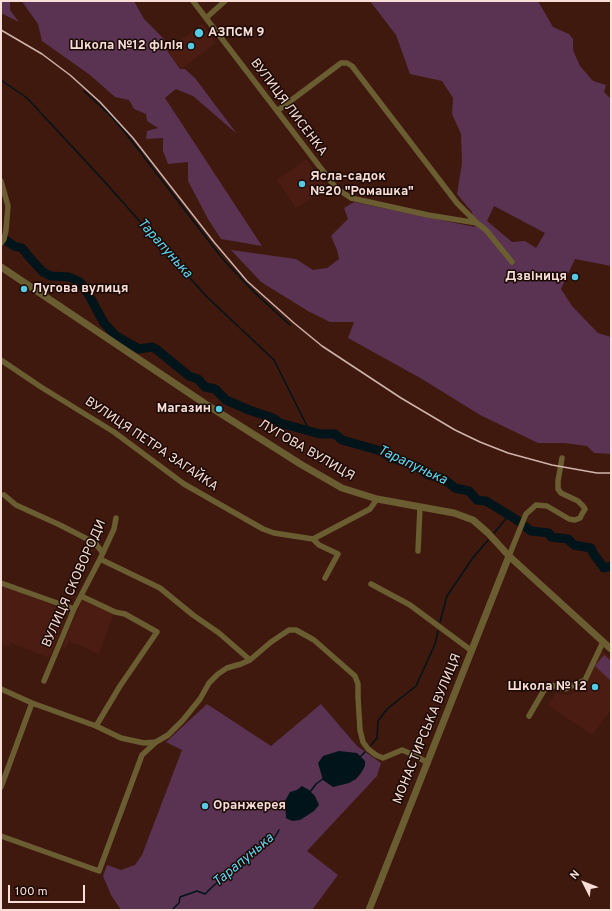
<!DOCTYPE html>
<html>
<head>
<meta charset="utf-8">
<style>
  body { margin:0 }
  #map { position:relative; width:612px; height:911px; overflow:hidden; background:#3f180e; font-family:Overpass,sans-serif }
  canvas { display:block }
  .frame { position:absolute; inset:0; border:2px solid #f9ded7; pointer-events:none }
  .north { position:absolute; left:564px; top:863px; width:40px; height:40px; -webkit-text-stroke:3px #1a0905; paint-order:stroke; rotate:312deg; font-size:11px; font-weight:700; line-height:16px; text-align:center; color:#f9ded7 }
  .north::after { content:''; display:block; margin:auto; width:14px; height:18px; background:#f9ded7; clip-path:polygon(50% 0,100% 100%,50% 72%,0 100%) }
  .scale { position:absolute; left:8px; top:885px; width:77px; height:18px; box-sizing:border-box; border:2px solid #f9ded7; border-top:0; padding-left:5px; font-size:12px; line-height:14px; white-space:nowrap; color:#f9ded7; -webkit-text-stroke:3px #1a0905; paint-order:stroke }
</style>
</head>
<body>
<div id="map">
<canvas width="612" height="911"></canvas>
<div class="frame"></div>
<div class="north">N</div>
<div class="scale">100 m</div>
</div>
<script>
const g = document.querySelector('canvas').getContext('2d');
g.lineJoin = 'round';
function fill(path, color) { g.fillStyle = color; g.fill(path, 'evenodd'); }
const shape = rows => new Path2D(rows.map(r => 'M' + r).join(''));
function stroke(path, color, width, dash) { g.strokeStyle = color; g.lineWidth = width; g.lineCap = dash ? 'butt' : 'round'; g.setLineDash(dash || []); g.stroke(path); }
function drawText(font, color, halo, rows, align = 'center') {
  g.font = font + ' Overpass,sans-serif'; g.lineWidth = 3; g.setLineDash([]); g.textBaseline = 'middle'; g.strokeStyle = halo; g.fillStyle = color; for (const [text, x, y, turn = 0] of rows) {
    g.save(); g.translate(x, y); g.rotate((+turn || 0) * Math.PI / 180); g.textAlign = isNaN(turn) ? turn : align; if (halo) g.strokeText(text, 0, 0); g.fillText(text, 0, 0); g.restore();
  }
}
const built = shape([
  [202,24,216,43,181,69,167,50],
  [306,159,328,188,296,208,277,180],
  [1,585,68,611,49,658,11,643,9,647,1,644],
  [83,598,114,613,99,654,69,641,66,648,62,647],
  [601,650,611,658,611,710,592,735,548,705,556,693,571,695,586,681]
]);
const green = shape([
  [1,1,10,1,10,10,19,22,1,13],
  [24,1,134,1,144,19,164,39,166,49,180,69,185,69,195,78,237,134,193,96,176,89,165,98,262,246,221,239,208,219,188,181,188,162,168,164,163,151,163,138,146,139,147,131,158,128,147,121,146,114,134,109,129,100,115,97,90,75,42,41,38,24,23,3],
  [370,1,538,1,553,27,569,34,573,39,573,50,580,66,593,81,606,85,604,92,611,99,611,266,575,259,561,289,572,306,598,333,611,337,611,454,594,453,587,446,564,443,538,443,480,415,422,379,348,338,354,322,330,322,308,311,261,282,231,250,296,259,313,270,327,268,339,259,337,250,331,236,348,219,344,208,354,202,475,227,472,212,457,194,462,163,461,134,452,114,453,98,442,81,410,74,396,35],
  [494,206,545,233,536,248,525,241,512,242,487,221],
  [604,655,611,661,610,680,595,666],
  [207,704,271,746,321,704,357,746,381,763,377,776,307,851,338,875,312,910,121,910,111,895,103,876,107,865,121,870,135,865,142,855,182,750,166,742]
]);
const water = shape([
  [339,751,357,753,365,761,365,766,361,773,356,779,349,783,333,787,323,780,318,763,323,756],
  [302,786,309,790,315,796,319,805,314,811,300,820,292,821,286,818,285,801,290,792,297,790]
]);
const stream = shape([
  [1,80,27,98,104,181,206,296,274,360,309,430],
  [84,91,109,114,124,131,222,258,254,292,290,325],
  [494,533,509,515],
  [440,622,447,596,472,559,488,540],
  [371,745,377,738,378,721,387,709,416,686,435,644,438,631],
  [360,757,365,752],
  [310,792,316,784,324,778],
  [172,910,179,903,180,897,197,891,205,894,211,888,229,872,249,859,265,844,275,837,279,830]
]);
const river = shape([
  [1,237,14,246,22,248,30,258,43,272,51,276,69,277,80,282,90,297,104,323,116,336,139,349,152,347,156,349,189,376,198,379,205,387,215,389,226,400,249,410,273,418,280,423,320,434,335,434,342,440,381,451,390,457,418,467,428,475,444,479,455,488,469,491,477,500,486,501,517,520,531,531,549,533,551,537,568,539,574,545,591,548,593,553,604,568,611,566]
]);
const minor = shape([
  [193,1,336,188,351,198,428,215,477,223],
  [206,18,225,1],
  [277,111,341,63,347,63,352,66,457,203,477,223,486,230,512,262],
  [1,181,8,206,6,230,4,239,1,243],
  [1,360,41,387,114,432,184,484,263,529,274,533,313,539,370,509,377,499],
  [4,495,16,505,60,525,95,543,103,553],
  [313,539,319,545,338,554,325,578],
  [418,551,420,507],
  [509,556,526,514,536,505,547,506,569,519,575,520,580,518,582,514,585,509,583,506,578,501,561,493,558,489,558,481,562,458],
  [100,559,160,588,193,615,219,633,250,660,271,642,289,630,296,630,314,640,355,676,358,684,358,697,360,730,363,742,368,749,376,755,383,758,402,750,414,755,428,763],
  [1,583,74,609],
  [371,584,410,605,472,651],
  [81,596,115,612,125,614,157,632,120,686,96,726],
  [44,681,74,609,100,559,114,529,116,518],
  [1,689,32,703,96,726,121,738,144,743,156,742],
  [529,716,547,685,551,685,565,689,585,680,603,642],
  [1,787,32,703],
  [1,836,99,871,142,755,156,742,168,735,183,720,200,699,209,683,218,674,227,668,241,664,250,660]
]);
const tertiary = shape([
  [1,267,204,403,302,465,342,488,377,499,454,513,473,520,488,533,509,556,611,649],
  [369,910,509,556]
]);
const rail = shape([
  [1,30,42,54,70,75,100,102,133,138,214,242,247,281,294,323,322,346,401,398,455,430,480,442,508,453,552,465,597,473,611,473]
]);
const markers = [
  [199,33,5,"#57c9e2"],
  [191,46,4,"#57c9e2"],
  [302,184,4,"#57c9e2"],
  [575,277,4,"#57c9e2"],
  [24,289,4,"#57c9e2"],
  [219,409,4,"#57c9e2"],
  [595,687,4,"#57c9e2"],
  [205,806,4,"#57c9e2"]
];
const poiNames = [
  ["АЗПСМ 9",208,33],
  ["Школа №12 філія",183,46,"right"],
  ["Ясла-садок",310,177],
  ["№20 \"Ромашка\"",310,192],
  ["Дзвіниця",567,277,"right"],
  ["Лугова вулиця",32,289],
  ["Магазин",211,409,"right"],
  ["Школа № 12",587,687,"right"],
  ["Оранжерея",213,806]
];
const streetNames = [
  ["ВУЛИЦЯ ЛИСЕНКА",288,108,53],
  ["ВУЛИЦЯ ПЕТРА ЗАГАЙКА",151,445,34],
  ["ЛУГОВА ВУЛИЦЯ",306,451,30],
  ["ВУЛИЦЯ СКОВОРОДИ",75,584,-66],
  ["МОНАСТИРСЬКА ВУЛИЦЯ",428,729,-68]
];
const waterNames = [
  ["Тарапунька",164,249,48],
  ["Тарапунька",412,466,25],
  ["Тарапунька",244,861,-40]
];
fill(built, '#4b1d12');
fill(green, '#593351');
fill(water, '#00141a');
stroke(stream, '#00141a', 1.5);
stroke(river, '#00141a', 9);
stroke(minor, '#695d31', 5.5);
stroke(tertiary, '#695d31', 7);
stroke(rail, '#d1b4ac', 1.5);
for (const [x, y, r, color] of markers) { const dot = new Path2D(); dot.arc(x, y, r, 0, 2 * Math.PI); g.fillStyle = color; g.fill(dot); stroke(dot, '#1a0905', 1.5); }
drawText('bold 13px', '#f9ded7', '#1a0905', poiNames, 'left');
drawText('13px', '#f9ded7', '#1a0905', streetNames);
drawText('italic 14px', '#5fd6f2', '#1a0905', waterNames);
</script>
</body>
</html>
